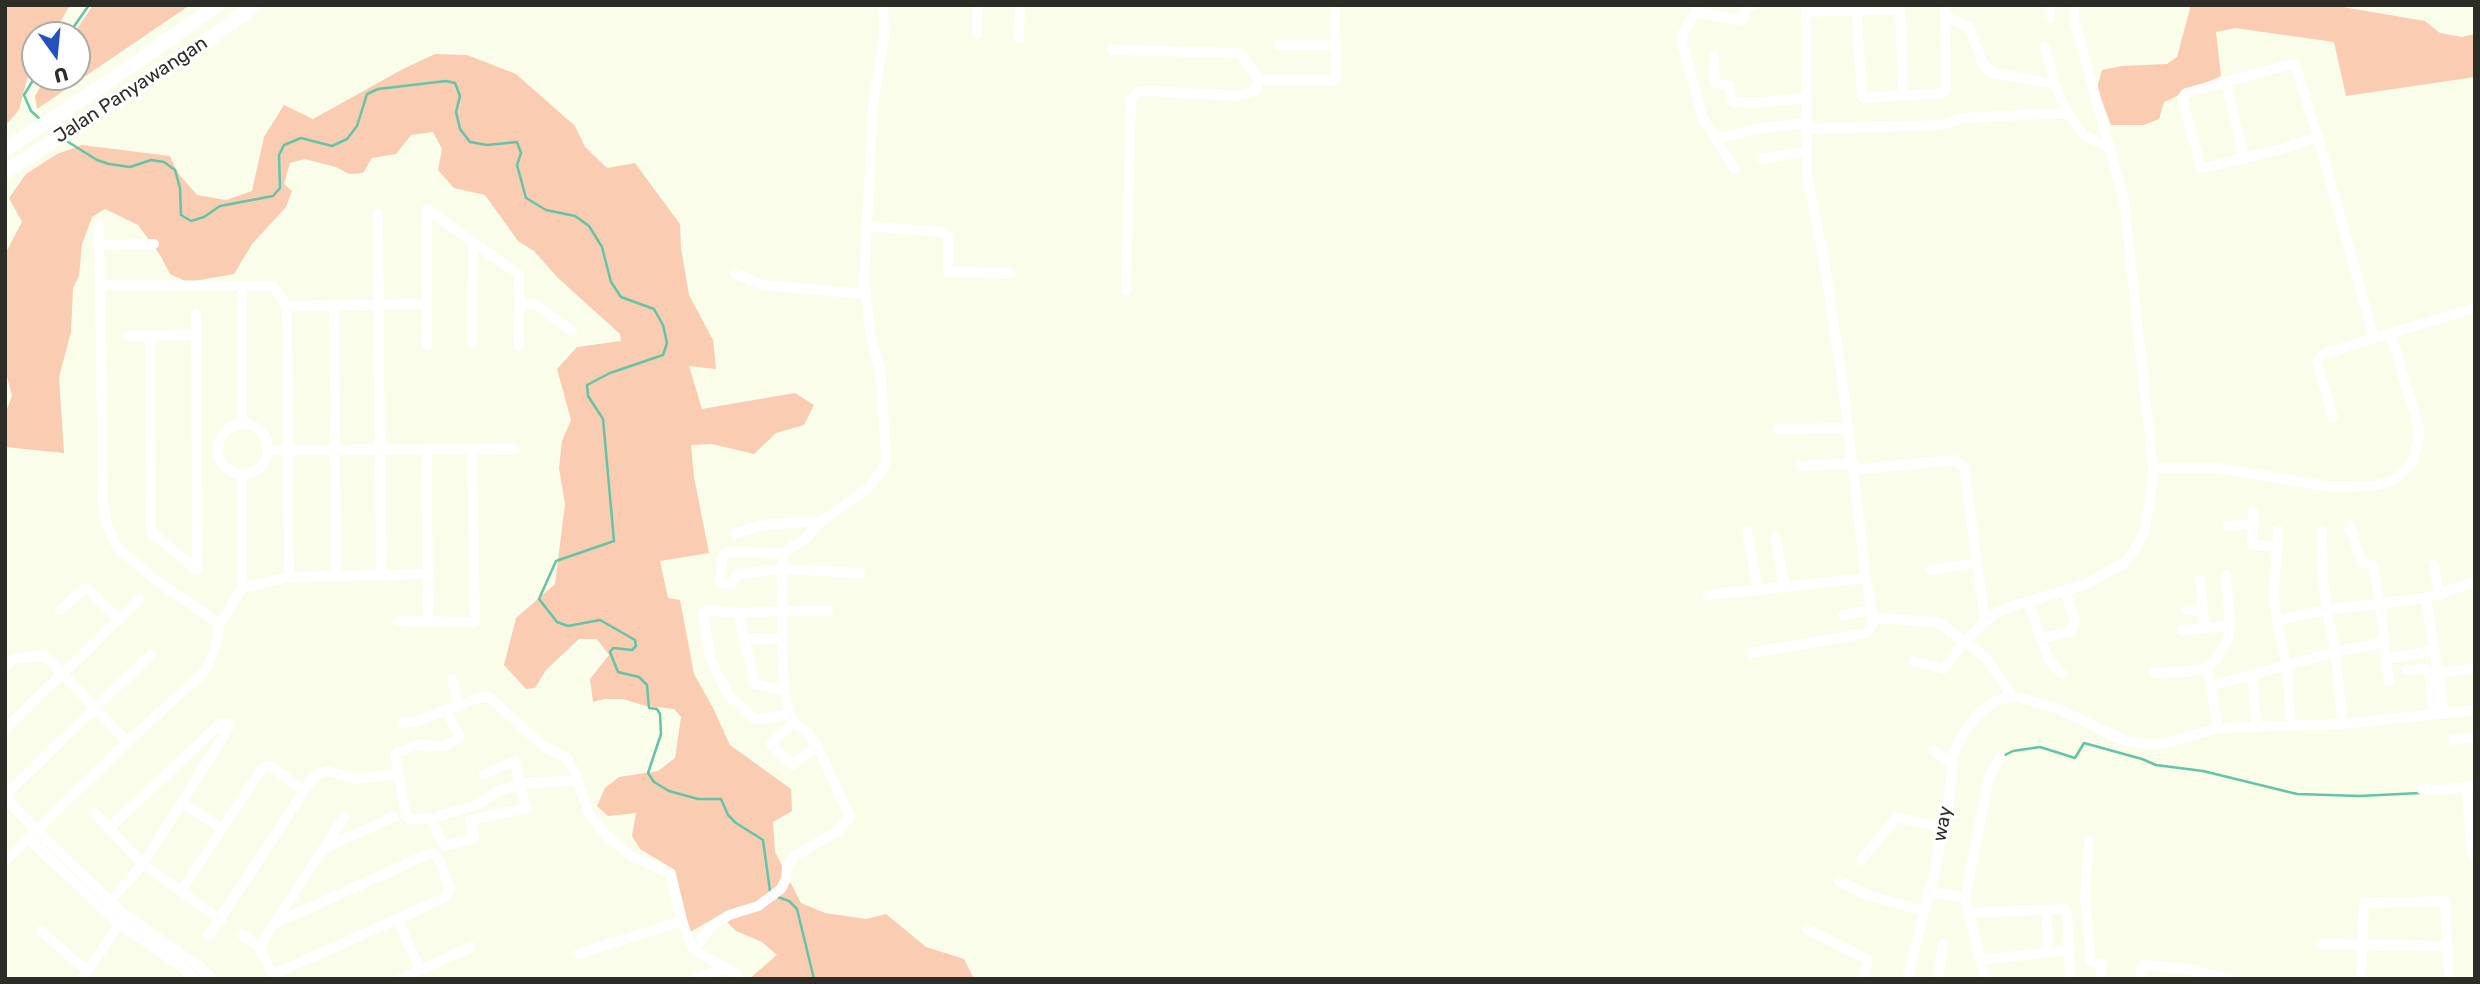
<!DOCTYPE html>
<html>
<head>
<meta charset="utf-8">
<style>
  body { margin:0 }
  #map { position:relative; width:2480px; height:984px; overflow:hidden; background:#fafde9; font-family:Rubik,sans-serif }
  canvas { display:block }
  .frame { position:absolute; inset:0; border:7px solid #2c2d26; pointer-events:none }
  .north { position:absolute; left:21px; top:21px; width:70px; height:70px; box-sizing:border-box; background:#fff; border:2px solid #ababa8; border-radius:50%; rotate:165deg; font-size:19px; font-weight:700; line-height:28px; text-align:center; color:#2c2d26 }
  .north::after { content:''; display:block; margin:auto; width:24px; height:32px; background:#2351bf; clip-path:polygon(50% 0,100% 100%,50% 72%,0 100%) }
</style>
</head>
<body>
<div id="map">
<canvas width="2480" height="984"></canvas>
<div class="frame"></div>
<div class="north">U</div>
</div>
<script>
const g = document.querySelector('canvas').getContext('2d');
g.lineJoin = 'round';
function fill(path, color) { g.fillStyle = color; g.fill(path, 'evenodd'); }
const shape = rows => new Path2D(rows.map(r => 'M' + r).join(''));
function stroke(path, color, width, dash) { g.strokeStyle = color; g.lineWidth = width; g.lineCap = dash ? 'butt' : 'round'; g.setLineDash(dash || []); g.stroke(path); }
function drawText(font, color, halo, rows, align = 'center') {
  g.font = font + ' Rubik,sans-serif'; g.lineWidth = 6; g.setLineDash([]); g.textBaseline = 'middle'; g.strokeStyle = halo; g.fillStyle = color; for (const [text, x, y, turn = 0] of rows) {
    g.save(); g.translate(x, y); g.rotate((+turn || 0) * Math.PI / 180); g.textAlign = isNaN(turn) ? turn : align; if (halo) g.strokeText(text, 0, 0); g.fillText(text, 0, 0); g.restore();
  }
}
const green = shape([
  [5,5,70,5,53,35,35,35,35,60,30,68,19,110,5,126],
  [93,5,190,5,37,109,35,96,46,77,77,77,77,35,73,35],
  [2191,5,2331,5,2425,21,2440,33,2462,37,2475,34,2475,77,2346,96,2334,42,2235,28,2216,32,2221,76,2164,102,2159,119,2144,125,2111,125,2097,88,2102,70,2122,66,2167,64,2177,57],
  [435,54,467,55,516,74,575,126,585,147,607,168,635,163,680,224,681,248,689,295,713,340,716,369,689,366,702,409,795,393,814,405,804,425,776,433,754,454,712,444,691,445,694,477,709,553,660,561,668,598,680,600,694,674,713,708,730,745,791,789,792,811,773,822,775,852,801,903,825,913,866,919,886,914,926,947,964,959,974,979,749,979,777,955,762,942,736,931,720,915,690,932,675,870,640,849,632,836,636,813,608,816,597,806,605,788,619,777,658,771,675,758,681,717,674,709,646,706,623,699,604,699,593,702,590,679,609,655,597,639,579,639,546,670,535,688,526,689,504,665,516,618,555,584,565,504,559,468,562,441,571,420,557,369,577,347,621,341,620,334,558,278,534,251,518,241,485,195,454,188,438,170,442,149,433,132,411,135,396,154,372,158,363,173,349,174,336,167,305,159,290,163,284,184,292,191,286,207,252,244,234,274,188,282,170,274,160,255,138,225,105,209,92,217,82,244,79,276,73,288,71,332,59,377,64,453,5,447,5,414,12,396,5,369,5,254,22,222,9,198,26,174,57,154,82,145,170,156,178,173,197,195,226,200,252,191,264,137,284,105,313,119,403,69]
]);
const stream = shape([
  [68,35,89,5],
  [35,77,24,95,31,111,41,120],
  [65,140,97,160,109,164,130,167,151,160,164,162,175,170,180,188,181,215,191,221,204,217,220,206,273,196,280,188,279,155,284,145,301,138,332,146,347,139,357,126,367,94,378,89,446,81,455,83,460,96,456,112,460,129,470,142,487,145,517,142,521,153,517,165,526,198,546,210,575,216,589,226,602,247,611,282,621,297,654,309,663,325,667,343,663,355,610,373,587,385,588,396,603,419,614,541,556,561,539,599,557,622,568,626,600,620,635,640,636,646,632,650,613,648,610,652,618,672,639,677,647,685,649,708,657,709,660,714,661,734,648,773,654,782,669,791,698,799,721,799,728,815,736,823,763,840,770,891,775,896,789,901,797,909,814,979],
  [2001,757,2013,751,2040,747,2075,758,2084,743,2142,759,2156,765,2203,771,2297,794,2360,796,2420,793]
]);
const minor = shape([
  [1753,5,1746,8,1744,18,1739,20,1695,12,1683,33,1682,43,1703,119,1716,139,1760,128,1806,123],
  [1806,5,1807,176,1824,259,1842,379,1866,578,1873,618,1938,622,1985,657,2013,696,2056,708,2124,740,2143,744,2162,744,2218,728,2342,724,2475,710],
  [1856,5,1862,96,1866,98,1903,95],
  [1900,9,1903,95,1936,94,1943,92,1946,89,1945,5],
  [1806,12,1900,9,1900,5],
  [1947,17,1969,27,1983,64,1992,73,2055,84],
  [2050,18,2050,5],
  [977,34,977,5],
  [1019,38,1020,5],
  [1279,45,1336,45],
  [2045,47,2055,84,2067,113,2085,136,2110,148],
  [1112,50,1240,53,1259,80,1336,80,1335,5],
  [1714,56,1715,83,1730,86,1731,100,1734,102,1752,103,1806,98],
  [2226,82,2244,159],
  [1806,129,1942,125,1961,118,2067,113],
  [2318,137,2278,150,2204,168,2200,165,2182,98,2186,93,2291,64,2295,65,2318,137,2374,338,2475,308],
  [1716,139,1735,170],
  [1761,159,1807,151],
  [378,214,381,575],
  [866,226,943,232,948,237,948,272,1011,273],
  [99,245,154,244],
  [735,273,762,285,865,294],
  [100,285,273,286,287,306,427,304],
  [242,286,242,424],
  [1126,290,1131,100,1138,92,1150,91,1237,96,1255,91,1259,80],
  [519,304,535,304,572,331],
  [287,306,289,577],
  [334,306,336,576],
  [127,336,196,335],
  [150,336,151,532,197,570,196,314],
  [472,343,473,243],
  [427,345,427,209,519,275,519,346],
  [2333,418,2317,361,2323,354,2374,338],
  '218 449a25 25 0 1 1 50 0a25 25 0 1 1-50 0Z',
  [1777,429,1850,428],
  [427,449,428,622],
  [269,450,515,449],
  [1801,466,1854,463],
  [2153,468,2217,468,2331,487,2374,486,2394,480,2412,463,2420,433,2391,333],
  [1853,470,1954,460,1964,467,1985,621,1964,642,1943,669,1913,661],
  [242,475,242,588],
  [2253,512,2252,544,2276,547],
  [822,521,805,539,783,553,727,552,722,557,720,583,732,584,737,574,782,569,860,573],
  [2349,524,2361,562,2373,565,2380,605,2389,682],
  [2228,526,2252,524],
  [2278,530,2274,594,2277,620,2327,610,2323,579,2322,531],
  [1747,531,1758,591],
  [736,533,763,525,822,521,868,488,882,470,886,461,881,373,871,336,864,281,873,103,884,37,883,5],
  [1776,539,1784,588],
  [783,553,782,611,782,639,784,691,755,684,738,613,782,611,828,611],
  [2434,565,2439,595],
  [1931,570,1976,563],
  [2200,580,2205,628],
  [1708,595,1866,578],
  [2426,598,2444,712],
  [2028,601,2041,639,2071,631,2075,621,2065,591],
  [60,610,85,588,90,591,119,620],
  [2187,610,2203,611],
  [738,613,708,610,703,613,710,656,716,672,729,696,754,718,760,719,789,714],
  [1843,615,1872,610],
  [2277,620,2287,667,2291,726],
  [397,621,475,622,472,449],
  [1985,621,1998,612,2016,605,2086,584,2124,563,2134,551,2144,532,2150,501,2153,468,2124,200,2074,19,2074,5],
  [220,624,242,588,289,577,428,574],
  [2182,630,2230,626],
  [744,639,782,639],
  [2041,639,2049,660,2062,674],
  [1752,653,1866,633,1871,627,1873,618],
  [151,654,11,789,8,795,8,800,37,831,125,915,199,966,212,979],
  [2386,659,2435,650],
  [5,667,13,659,45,655,127,742],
  [2407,670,2425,669,2429,673,2434,713],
  [2154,673,2182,672,2207,668],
  [2439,673,2475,668],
  [2252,675,2257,727],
  [452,679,459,707],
  [2210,686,2336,652,2384,642],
  [794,722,771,743,772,746,793,765,817,745],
  [402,723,415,722,483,696,490,698,542,745,567,758,575,773,590,815,606,835,631,856,670,873,682,921,691,946,696,951,737,974,739,979],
  [2342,724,2336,652,2327,610,2426,598,2475,582],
  [2218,728,2207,668,2220,654,2228,639,2230,626,2226,575],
  [5,729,139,600],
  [2453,740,2475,737],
  [1933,750,1951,763],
  [484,774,515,761,519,784,578,780],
  [2466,786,2472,852,2475,856],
  [2421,789,2442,790,2475,785],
  [182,802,221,828],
  [93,812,143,864,221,920],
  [439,816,477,805,496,792,519,784,527,808,470,820,474,839,444,846,430,818,415,820,406,816,395,754,415,745,443,746,459,739,459,736,447,711],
  [29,839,119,924,180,965,196,979],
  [2089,840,2085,897,2091,962,2101,964,2101,979],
  [324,848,394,817],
  [1861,860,1897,817,1943,828],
  [5,861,127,742,199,677,207,667,215,649,220,624,154,579,117,547,107,525,103,503,99,225],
  [1839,881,1867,895,1924,911],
  [181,891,260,771,265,767,271,766,304,791],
  [1928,891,1965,898],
  [103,909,143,864,229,727,229,724,220,724,109,828],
  [2046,910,2049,952],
  [1969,913,2067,909,2070,979],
  [397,919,420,970],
  [1807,929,1868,960,1863,979],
  [41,931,87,971],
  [242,934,259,947,274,978],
  [208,936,312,779,320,773,328,771,357,779,392,775],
  [2320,944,2449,946],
  [259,947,344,817],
  [694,949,712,926,729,915,758,906,781,889,786,879,787,867,794,856,836,832,850,817,817,745,808,733,794,722,789,714,784,691],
  [578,954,682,921],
  [1981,960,2069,950],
  [272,975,446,897,449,888,440,861,433,853,428,854,276,923],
  [697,978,727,968],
  [82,979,123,919],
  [400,979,471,947],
  [1907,979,1935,869,1948,807,1953,755,1962,735,1977,715,1995,701,2013,696],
  [1938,979,1943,944],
  [1985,979,1965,898,1989,777,2000,757],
  [2140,979,2141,969,2144,965,2186,969,2230,979],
  [2361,979,2364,903,2445,901,2449,979]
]);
const secondary = shape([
  [5,149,101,87,218,5],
  [5,172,190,53,255,5]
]);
const streetNames = [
  ["Jalan Panyawangan",131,90,-33],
  ["way",1943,824,-79]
];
fill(green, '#faccb2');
stroke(stream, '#62c4a8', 2.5);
stroke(minor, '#fff', 10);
stroke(secondary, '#fff', 14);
drawText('19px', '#2c2d26', '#fff', streetNames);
</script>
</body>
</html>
